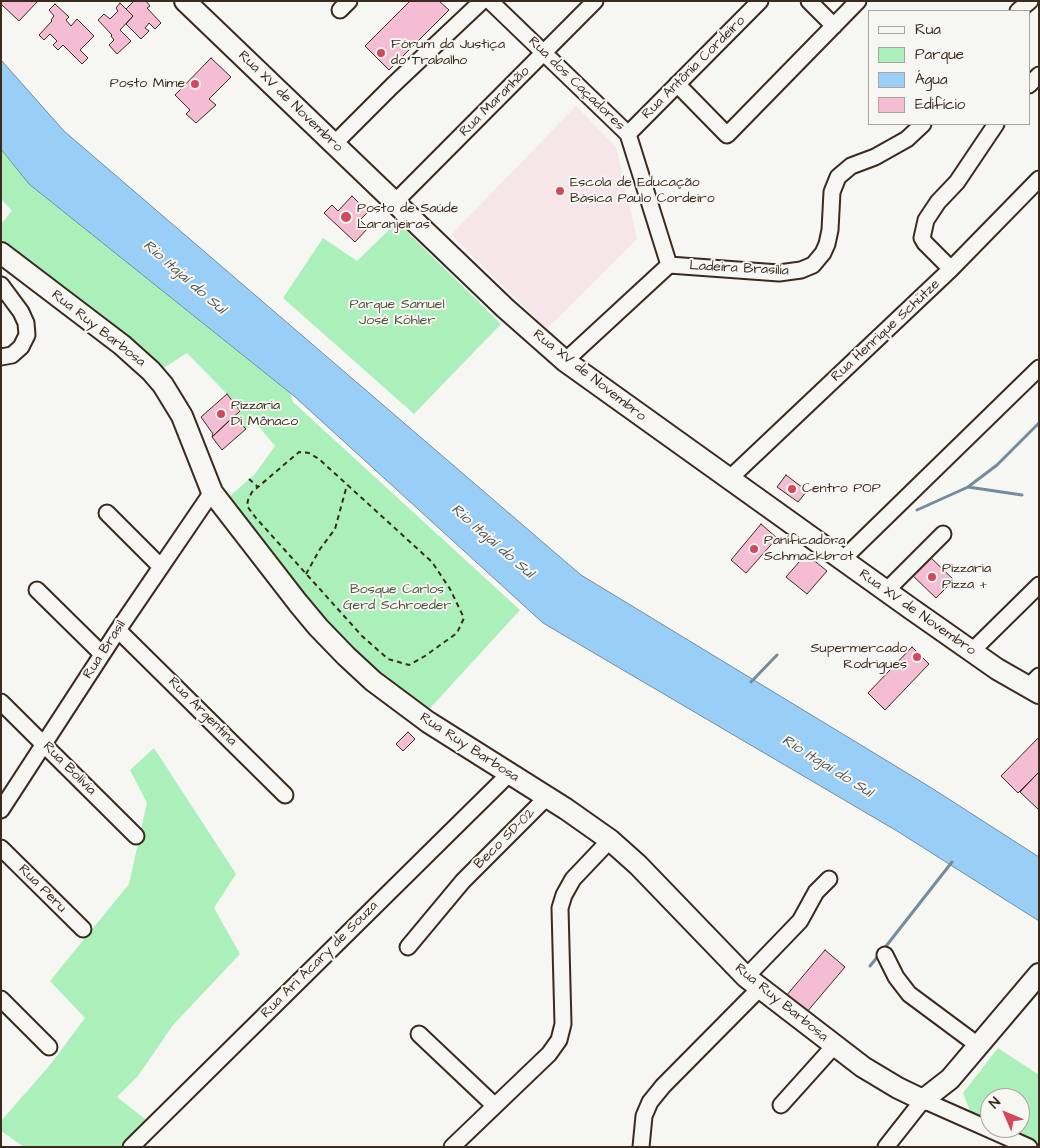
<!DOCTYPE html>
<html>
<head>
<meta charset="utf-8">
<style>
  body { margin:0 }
  #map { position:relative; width:1040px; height:1148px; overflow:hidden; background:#f6f6f2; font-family:"Architects Daughter",sans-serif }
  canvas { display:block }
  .frame { position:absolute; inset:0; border:2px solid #3b2a1e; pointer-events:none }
  .legend { position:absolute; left:868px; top:10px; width:162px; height:115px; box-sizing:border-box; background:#f6f6f2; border:1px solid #aba49d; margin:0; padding:6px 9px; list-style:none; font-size:15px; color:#3b2a1e }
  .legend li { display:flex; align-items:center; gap:10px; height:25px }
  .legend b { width:25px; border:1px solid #aba49d }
  .north { position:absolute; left:980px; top:1088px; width:50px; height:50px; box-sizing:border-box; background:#f6f6f2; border:1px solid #aba49d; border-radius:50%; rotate:315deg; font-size:14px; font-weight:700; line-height:20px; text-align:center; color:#3b2a1e }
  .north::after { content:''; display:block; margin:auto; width:18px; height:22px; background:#d1495b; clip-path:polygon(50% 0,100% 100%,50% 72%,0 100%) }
</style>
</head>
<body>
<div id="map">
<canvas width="1040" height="1148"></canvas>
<div class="frame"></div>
<ul class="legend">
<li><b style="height:6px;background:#f6f6f2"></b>Rua</li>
<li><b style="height:14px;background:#abf0bb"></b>Parque</li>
<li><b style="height:14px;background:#99cef7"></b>Água</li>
<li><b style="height:14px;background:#f5bdd3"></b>Edifício</li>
</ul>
<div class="north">N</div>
</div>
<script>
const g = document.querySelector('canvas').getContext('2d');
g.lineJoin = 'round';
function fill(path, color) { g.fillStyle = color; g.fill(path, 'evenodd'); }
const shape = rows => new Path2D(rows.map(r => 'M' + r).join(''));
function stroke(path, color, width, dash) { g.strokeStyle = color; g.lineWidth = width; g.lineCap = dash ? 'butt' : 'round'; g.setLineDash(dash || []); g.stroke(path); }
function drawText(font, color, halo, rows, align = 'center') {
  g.font = font + ' "Architects Daughter",sans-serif'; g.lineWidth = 4; g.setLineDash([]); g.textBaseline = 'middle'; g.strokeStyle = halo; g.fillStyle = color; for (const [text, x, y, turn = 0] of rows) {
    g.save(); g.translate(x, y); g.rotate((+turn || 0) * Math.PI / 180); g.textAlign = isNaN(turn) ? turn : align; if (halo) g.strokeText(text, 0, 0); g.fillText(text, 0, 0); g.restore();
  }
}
const built = shape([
  [576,106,616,147,637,239,547,329,451,235]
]);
const green = shape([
  [1,149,29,184,290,393,293,402,520,610,422,717,375,679,261,550,230,496,255,474,275,446,256,423,246,429,234,416,240,411,227,394,187,353,159,371,1,242,1,224,12,211,1,199],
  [397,222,501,324,414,414,283,298,323,238,357,261],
  [154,748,236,874,214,908,240,954,173,1025,138,1076,117,1097,149,1122,124,1147,24,1147,1,1131,1,1121,50,1065,85,1018,50,981,129,884,147,803,130,770],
  [998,1048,1039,1075,1039,1143,1001,1128,1020,1128,1020,1098,990,1098,990,1124,972,1116,963,1093]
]);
const water = shape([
  [1,60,64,131,581,575,930,787,1039,857,1039,921,897,831,543,623,294,396,29,184,1,149,1,60]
]);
const stream = shape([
  [968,487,997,465,1039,423],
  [917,510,968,487,1022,495],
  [751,682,777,655],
  [883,950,952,862],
  [870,966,879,955]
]);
const building = shape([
  [1,1,38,1,19,21,1,4,1,1],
  [134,1,146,1,150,6,147,8,161,23,155,29,149,23,145,28,149,31,141,39,126,24,133,16,126,9,134,1],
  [410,1,439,1,449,10,389,70,365,46,410,1],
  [120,3,133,16,120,30,131,41,117,54,109,45,114,40,111,36,112,35,98,20,104,14,110,19,118,11,116,8,120,3],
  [55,4,69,17,66,20,71,26,77,19,94,36,80,50,88,58,82,64,63,45,58,50,53,45,57,41,50,34,44,40,39,35,52,21,51,20,54,16,49,10,55,4],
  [211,58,231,77,209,99,216,105,196,123,186,114,190,110,175,95,211,58],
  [352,196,368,212,360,220,368,228,355,242,324,213,332,205,338,211,352,196],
  [227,394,240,411,212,437,213,434,201,417,227,394],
  [234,416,246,429,222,450,212,437,234,416],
  [786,475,807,491,798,502,777,487,786,475],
  [761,524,777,538,746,573,731,560,761,524],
  [806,554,827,571,807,594,786,577,806,554],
  [928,555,954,580,936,598,911,574,928,555],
  [912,647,929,664,885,710,868,693,912,647],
  [408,732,415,739,403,751,396,744,408,732],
  [1039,737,1039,772,1018,793,1001,776,1039,737],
  [1039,772,1039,810,1020,792,1039,772],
  [825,950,845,967,806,1013,786,996,825,950]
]);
const path = shape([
  [249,479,258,487,299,452,309,453,319,459,432,562,450,589,464,618,457,633,425,656,409,665,388,659,362,636,256,518,247,506,248,500,252,492,258,487],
  [306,574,320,549,335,529,347,485]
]);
const minor = shape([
  [490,1,628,134,669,265],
  [809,1,834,26],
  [340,10,349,1],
  [1018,11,1030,1],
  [677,84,727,135,858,1],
  [1029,85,1039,75],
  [628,134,760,1],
  [334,144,392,86,482,1],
  [395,202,595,1],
  [951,269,925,243,922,238,926,220,938,202,957,182,996,124],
  [1,285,21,312,26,323,27,335,21,347,12,355,1,357],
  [565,361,669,265,779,273,801,270,813,265,823,253,827,244,830,230,832,192,838,177,851,166,875,157,907,139,923,124],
  [729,479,951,269,1039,179],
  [107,513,161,567],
  [842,560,1039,368],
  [37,590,102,654],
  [886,591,943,534],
  [118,630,285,795],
  [972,651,1039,585],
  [1028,687,1039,676],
  [1,702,136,836],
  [1,810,118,630,212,492],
  [1,848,83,929],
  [408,947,463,881,547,797],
  [885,955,896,977,909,994,979,1046],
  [746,977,800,921,816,892,829,879],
  [1,999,49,1047],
  [419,1034,494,1105],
  [781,1105,834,1046],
  [131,1147,510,773],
  [452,1147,549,1054,559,1040,563,1024,560,908,564,895,573,879,610,840],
  [641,1147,644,1116,650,1102,663,1086,759,989],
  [886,1147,923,1100,1029,1147]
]);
const major = shape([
  [185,1,505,308,565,361,910,608,997,669,1039,693],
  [1,253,122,345,151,371,163,385,182,416,212,492,298,603,318,627,346,656,373,681,428,722,566,809,610,840,638,865,746,977,863,1067,898,1088,923,1100,950,1079,1039,974]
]);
const markers = [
  [381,53,5,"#d1495b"],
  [195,84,5,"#d1495b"],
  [560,191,5,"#d1495b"],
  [346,217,6,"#d1495b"],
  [221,414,5,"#d1495b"],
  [792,489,5,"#d1495b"],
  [754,549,5,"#d1495b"],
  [932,577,5,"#d1495b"],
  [917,657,5,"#d1495b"]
];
const poiNames = [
  ["Fórum da Justiça",391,45],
  ["do Trabalho",391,61],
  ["Posto Mime",185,84,"right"],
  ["Escola de Educação",570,183],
  ["Básica Paulo Cordeiro",570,199],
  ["Posto de Saúde",357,209],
  ["Laranjeiras",357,225],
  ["Pizzaria",231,406],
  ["Di Mônaco",231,422],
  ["Centro POP",802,489],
  ["Panificadora",764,541],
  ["Schmackbrot",764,557],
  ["Pizzaria",942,569],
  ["Pizza +",942,585],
  ["Supermercado",907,649,"right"],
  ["Rodrigues",907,665,"right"]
];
const streetNames = [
  ["Rua Antônia Cordeiro",694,68,-45],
  ["Rua dos Caçadores",576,84,44],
  ["Rua XV de Novembro",290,102,44],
  ["Rua Maranhão",495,102,-45],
  ["Ladeira Brasília",739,269,3],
  ["Rua Ruy Barbosa",98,329,38],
  ["Rua Henrique Schütze",886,331,-43],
  ["Rua XV de Novembro",589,376,38],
  ["Rua XV de Novembro",917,613,35],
  ["Rua Brasil",105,650,-57],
  ["Rua Argentina",202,712,45],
  ["Rua Ruy Barbosa",469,748,33],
  ["Rua Bolívia",69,769,45],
  ["Beco SD-02",505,839,-45],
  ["Rua Peru",42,889,45],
  ["Rua Ari Acary de Souza",320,960,-45],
  ["Rua Ruy Barbosa",781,1003,39]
];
const parkNames = [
  ["Parque Samuel",397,305],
  ["José Köhler",397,321],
  ["Bosque Carlos",397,590],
  ["Gerd Schroeder",397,606]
];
const waterNames = [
  ["Rio Itajaí do Sul",184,278,41],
  ["Rio Itajaí do Sul",492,542,41],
  ["Rio Itajaí do Sul",827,767,32]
];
fill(built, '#f6e5e9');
fill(green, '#abf0bb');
fill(water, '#99cef7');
stroke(water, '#738ca0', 1);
stroke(stream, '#738ca0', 3);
fill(building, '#f5bdd3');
stroke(building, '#3b2a1e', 1);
stroke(minor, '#3b2a1e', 19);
stroke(major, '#3b2a1e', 24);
stroke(path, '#3b2a1e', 2, [5, 4]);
stroke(minor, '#f6f6f2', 15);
stroke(major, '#f6f6f2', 20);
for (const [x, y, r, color] of markers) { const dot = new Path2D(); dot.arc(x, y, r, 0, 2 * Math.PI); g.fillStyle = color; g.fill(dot); stroke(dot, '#f6f6f2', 2); }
drawText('14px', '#3b2a1e', '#f6f6f2', poiNames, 'left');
drawText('14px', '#3b2a1e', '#f6f6f2', streetNames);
drawText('14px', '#51523d', '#f6f6f2', parkNames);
drawText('italic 15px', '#525354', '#f6f6f2', waterNames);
</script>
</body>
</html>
